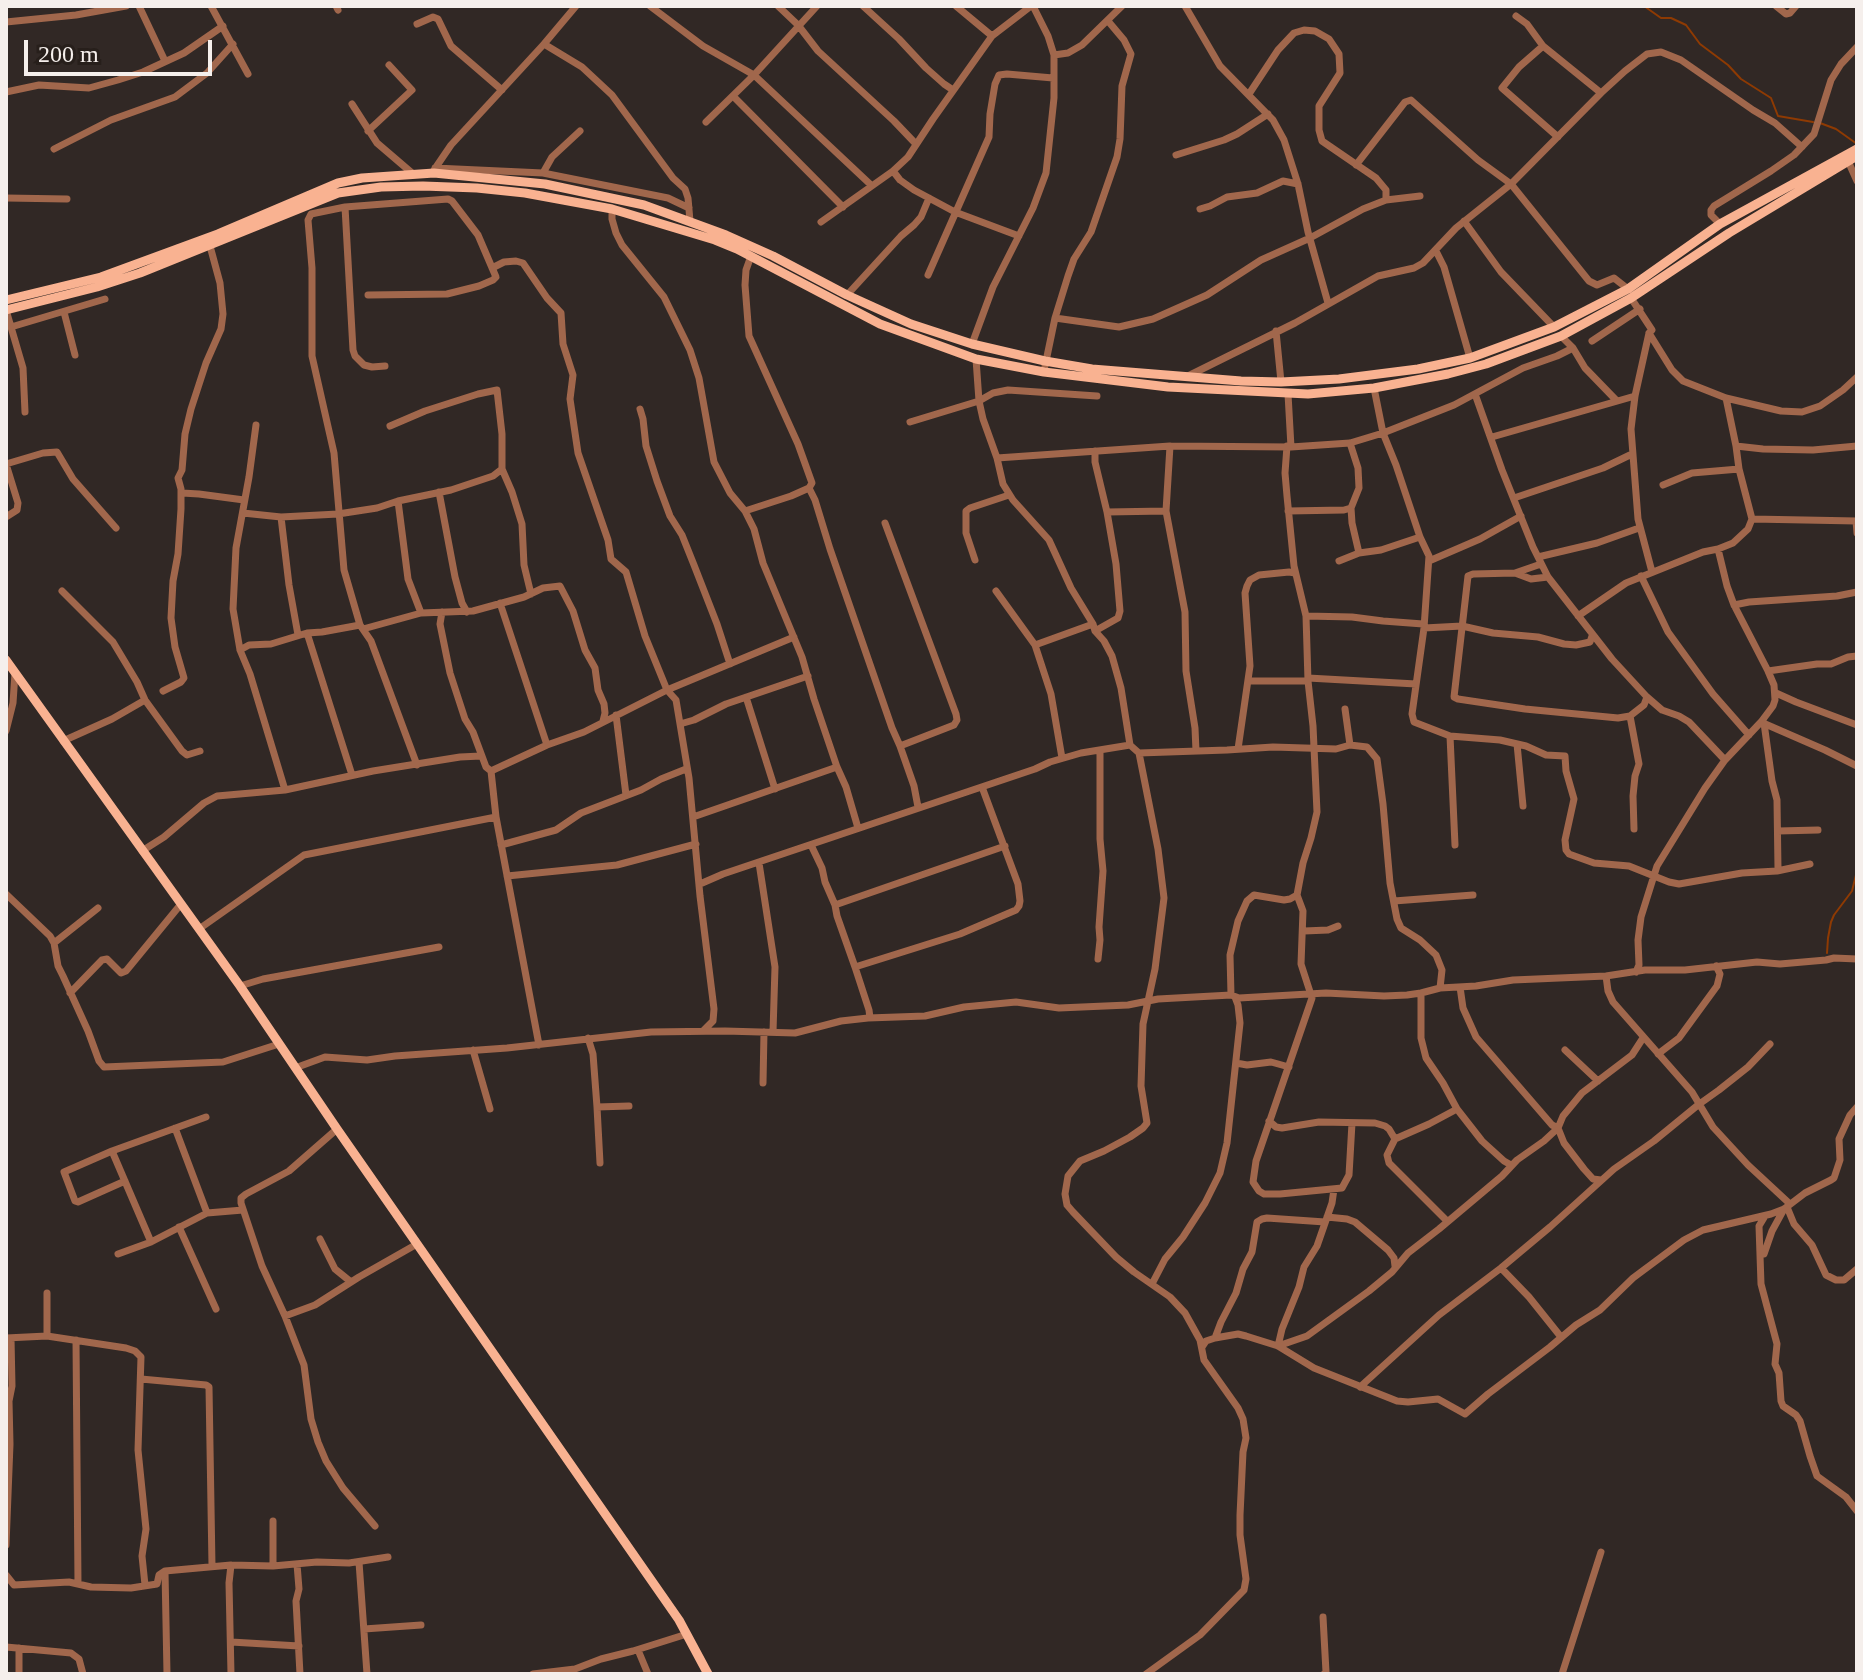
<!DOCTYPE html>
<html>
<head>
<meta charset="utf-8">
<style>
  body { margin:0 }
  #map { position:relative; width:1863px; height:1680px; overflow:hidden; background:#312825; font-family:"Times New Roman",serif }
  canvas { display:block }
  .frame { position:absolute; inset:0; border:8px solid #f5efec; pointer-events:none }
  .scale { position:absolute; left:24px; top:40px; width:188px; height:36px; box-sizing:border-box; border:4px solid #f5efec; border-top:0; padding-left:10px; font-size:24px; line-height:28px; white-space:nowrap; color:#f5efec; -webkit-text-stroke:6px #271f1b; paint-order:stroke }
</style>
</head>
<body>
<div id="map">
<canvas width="1863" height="1680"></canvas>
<div class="frame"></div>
<div class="scale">200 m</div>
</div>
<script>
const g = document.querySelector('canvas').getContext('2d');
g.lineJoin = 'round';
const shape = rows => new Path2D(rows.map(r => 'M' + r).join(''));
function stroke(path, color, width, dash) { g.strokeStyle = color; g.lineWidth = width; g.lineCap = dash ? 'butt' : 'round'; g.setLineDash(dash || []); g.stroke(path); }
const stream = shape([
  [1644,6,1661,18,1671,18,1686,25,1700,44,1728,65,1741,79,1771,98,1778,116,1813,122],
  [1820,123,1836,129,1857,144],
  [1827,953,1828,938,1831,922,1834,915,1852,891,1857,871]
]);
const minor = shape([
  [139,6,165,61],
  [211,6,248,74],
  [336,6,338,10],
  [650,6,703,46,754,75,871,185],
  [778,6,798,25,818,51,894,121,915,143],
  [863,6,899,39,926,68,944,84,953,90],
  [956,6,992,36],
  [1185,6,1220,66,1273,120,1284,140,1298,184,1308,232,1328,303],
  [1776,6,1786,14,1790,13,1796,6],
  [1516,16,1527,24,1543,46,1601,93],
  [6,22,76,15,126,6],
  [417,24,433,17,438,19,451,46,502,90],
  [544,44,582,67,612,95,673,178,685,189,688,198,690,221],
  [1543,46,1519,67,1502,88,1558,137],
  [1054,55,1068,53,1082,45,1122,6],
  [6,92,39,85,89,88,118,80,143,72,184,53,223,26],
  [1249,94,1278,50,1294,33,1304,30,1315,31,1329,39,1339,54,1340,73,1319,106,1319,130,1322,141,1376,178,1386,190,1386,200],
  [733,96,843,207],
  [352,104,377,143,412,173],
  [706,122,754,75,817,6],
  [368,131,412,90,389,65],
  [54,149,111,120,175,97,207,73,233,44],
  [1176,155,1224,140,1237,134,1268,114],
  [1848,161,1857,181],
  [1356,165,1405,102,1411,100,1478,160,1511,184,1589,281,1597,285,1614,278,1628,289],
  [435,168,543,173,668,198,689,208],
  [434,170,451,145,544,44,576,6],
  [893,171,900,180,914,190,955,212,1019,236],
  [543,173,552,157,580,131],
  [6,198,67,199],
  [345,207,448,199,452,201,478,235,496,277,493,280,479,286,447,294,368,295],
  [612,209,612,219,616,233,622,245,664,297,690,350,699,378,714,462,730,493,745,511,754,529,763,563,802,657,814,699,837,767,846,787,858,828],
  [1200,209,1210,206,1227,197,1257,193,1283,181,1298,184],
  [1464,221,1501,272,1554,327],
  [821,222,893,171,908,157,933,119,992,36,1031,6],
  [1720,224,1711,215,1711,210,1714,206,1771,171,1794,155,1814,134,1831,80,1841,64,1857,47],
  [1436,251,1444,267,1470,358],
  [492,268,504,262,516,261,523,263,547,298,561,313,563,344,573,375,570,399,578,453,608,540,611,559,626,572,645,636,667,690,676,700,689,778,700,896,714,1009,713,1021,704,1030],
  [928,275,989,137,990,114,995,84,999,75,1007,74,1053,78],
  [847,295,901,236,914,225,921,217,929,198],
  [1631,298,1652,330,1649,333,1635,396,1631,429,1638,519,1652,572],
  [6,310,23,368,25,412],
  [64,312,75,355],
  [1055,318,1119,327,1153,319,1207,295,1261,260,1310,238,1363,209,1386,200,1420,196],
  [11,327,105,299],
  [1276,331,1281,382],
  [1649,333,1672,370,1683,381,1726,398,1781,411,1802,412,1820,406,1843,390,1857,377],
  [1561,336,1573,348,1585,368,1616,400],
  [1592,341,1640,309],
  [972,344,993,287,1033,208,1046,173,1054,98,1054,55,1048,36,1033,6],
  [976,359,979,401,983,419,997,458,1003,484,1013,500,1049,540,1071,588,1093,624,1095,631,1104,641,1112,656,1121,688,1130,745,1139,753,1227,750,1273,747,1336,749,1350,745,1367,747,1377,759,1383,804,1390,883,1397,919,1401,928,1420,940,1436,955,1442,970,1440,988],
  [385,366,372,367,364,365,355,356,353,350,345,207,311,214,308,220,312,268,312,356,334,453,344,570,360,625,371,641,417,765],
  [1045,366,1055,318,1068,276,1074,259,1091,232,1117,157,1120,139,1122,86,1131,54,1124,40,1108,21],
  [1188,376,1295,323,1378,276,1414,268,1423,263,1456,228,1511,184,1601,93,1625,71,1647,54,1661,52,1681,60,1753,110,1775,123,1802,147],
  [1374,388,1383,433,1396,465,1420,537,1429,556,1424,628,1412,714,1414,722,1450,736,1500,740,1526,746,1546,755,1565,756,1566,771,1574,799,1565,840,1566,850,1569,854,1594,863,1629,866,1669,882,1679,884,1742,873,1777,871,1810,864],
  [1288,394,1291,447],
  [1475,394,1502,470,1533,547,1548,577,1612,659,1647,697,1662,710,1679,716,1689,722,1725,760],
  [640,409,643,419,646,446,657,481,670,516,682,535,694,565,717,624,730,664],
  [910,422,979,401,993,393,1008,390,1097,396],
  [256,425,249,477,236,548,233,609,240,650,250,674,285,790],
  [390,426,425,411,478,394,497,390,502,434,502,469,512,492,522,524,524,565,531,594],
  [1492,437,1635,396],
  [1350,443,1358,468,1359,488,1351,508,1352,523,1359,553],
  [1170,446,1166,511,1185,612,1186,671,1195,728,1196,751],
  [1287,446,1285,473,1287,496,1294,566,1306,616,1308,681,1313,726,1317,812,1311,838,1303,863,1297,895,1303,911,1301,964,1312,998,1256,1161,1253,1182,1259,1191,1264,1194,1280,1194,1342,1188,1349,1175,1352,1123],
  [1736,446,1763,449,1813,450,1857,446],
  [997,458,1170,446,1291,447,1350,443,1383,433,1454,405,1523,368,1557,356,1573,348],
  [6,464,43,453,57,452,73,479,116,528],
  [1663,485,1692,473,1739,469],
  [809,488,815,500,830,549,892,728,900,746,914,786,918,807],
  [439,492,455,577,462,603,467,612],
  [182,493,199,494,244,500],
  [1514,498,1603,468,1632,454],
  [398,501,408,579,421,613],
  [745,511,791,496,809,488,812,483,798,444,749,336,745,285,746,270,751,256],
  [1288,511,1344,510,1351,508],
  [1107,512,1166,511],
  [243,513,281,517,338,514,377,508,398,501,451,490,493,476,502,469],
  [6,517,17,510,18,503,6,464],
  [281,517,289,585,298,635],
  [1752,519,1857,521],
  [1856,521,1857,533],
  [885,523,956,714,957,720,954,725,900,746],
  [1538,557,1597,543,1639,528],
  [975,560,966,533,966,511,970,508,1009,495],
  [1339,561,1359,553,1381,550,1420,537],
  [1429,561,1480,539,1521,516],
  [1515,573,1541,564],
  [1641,576,1668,632,1713,694,1749,735],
  [1548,577,1531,579,1515,573,1473,574,1468,576,1454,697,1458,699,1525,709,1618,718,1630,716,1644,705,1647,697],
  [62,591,113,642,137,682,145,700,182,751,187,755,200,751],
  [996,591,1035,645],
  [500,603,547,745],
  [1734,605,1749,602,1837,596,1857,592],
  [442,612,440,624,450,673,465,719,473,732,486,767,491,771,496,817,539,1045],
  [1306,616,1352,617,1383,621,1423,624],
  [1578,616,1626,583,1703,552,1718,549,1733,543,1748,529,1752,519,1739,469,1736,446,1726,398],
  [1424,628,1462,626,1493,633,1538,637,1564,644,1576,645,1590,642,1592,636],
  [363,629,421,613,473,611,524,597,543,588,560,586,573,611,585,650,595,668,598,690,604,704,605,713,603,721],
  [1095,631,1118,618,1120,611,1116,564,1107,512,1095,462,1095,451],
  [307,633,352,775],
  [240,650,249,645,271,644,307,633,322,632,360,625],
  [1768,671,1817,664,1831,664,1848,657,1857,656],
  [1308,678,1416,684],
  [1249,681,1308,681],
  [163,691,181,682,184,678,175,647,171,618,173,581,178,554,181,509,181,489,178,478,182,470,185,434,191,409,206,363,221,329,223,314,220,283,210,246],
  [1776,693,1796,702,1857,725],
  [746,697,775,789],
  [1345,709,1350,745],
  [616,715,626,795],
  [1630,716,1639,764,1635,776,1633,796,1634,829],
  [1763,723,1825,750,1857,766],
  [1764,723,1772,781,1777,800,1778,869],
  [680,724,694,720,726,704,808,676],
  [6,731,13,703,15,673],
  [1450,736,1455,845],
  [63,741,112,719,145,700],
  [1517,744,1523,806],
  [1238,749,1250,666,1245,593,1247,586,1250,580,1259,575,1289,572,1295,573],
  [1139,753,1158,849,1164,898,1155,969,1143,1024,1141,1086,1147,1123,1143,1128,1130,1137,1104,1151,1080,1161,1068,1176,1065,1194,1067,1205,1073,1212,1116,1257,1134,1272,1170,1297,1185,1313,1200,1340,1204,1360,1238,1408,1243,1419,1246,1438,1243,1452,1240,1515,1240,1535,1246,1579,1244,1590,1200,1635,1146,1674],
  [1062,758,1051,694,1035,645,1093,624],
  [491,771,547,745,584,732,667,690,794,637],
  [693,817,837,767],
  [1778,831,1818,830],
  [501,845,556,830,581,813,641,790,661,779,686,769],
  [811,845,822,868,825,882,835,905,837,916,855,967,869,1010,870,1018],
  [142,851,164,837,204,803,217,796,285,790,373,771,460,757,481,756],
  [759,863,775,967,773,1032],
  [507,876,617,865,696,844],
  [700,884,723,874,1035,769,1050,762,1081,753,1130,745],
  [6,894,50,936,54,943,58,966,63,976,88,1031,99,1061,104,1067,223,1062,279,1044],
  [1394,901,1473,895],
  [835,905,1005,846],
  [199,929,304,855,496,817],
  [1304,931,1328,930,1338,926],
  [54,943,98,908],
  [1098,959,1100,940,1099,927,1103,871,1100,839,1100,751],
  [855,967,960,934,1016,910,1019,906,1020,901,1018,884,982,787],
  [1636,972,1639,965,1638,940,1641,917,1657,866,1705,788,1725,760,1761,722,1773,706,1775,700,1774,685,1768,671,1734,605,1727,586,1718,549],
  [1606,976,1608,991,1613,1002,1692,1092,1713,1127,1748,1165,1790,1204],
  [240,986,263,979,439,947],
  [1460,987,1463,1008,1476,1037,1552,1125,1558,1128,1564,1143,1584,1169,1593,1179,1601,1180],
  [70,993,102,960,107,959,121,973,126,971,181,904],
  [1421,993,1421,1038,1426,1058,1443,1083,1457,1109,1482,1141,1504,1161,1511,1165],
  [1231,995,1230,955,1238,921,1247,901,1254,895,1284,900,1290,899,1297,895],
  [588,1038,593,1054,597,1107,629,1106],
  [473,1050,490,1109],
  [1565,1050,1598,1081],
  [1658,1054,1679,1038,1717,986,1720,974,1716,966],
  [1236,1063,1247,1065,1271,1062,1289,1067],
  [295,1068,325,1057,367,1060,395,1056,507,1048,651,1032,725,1031,795,1033,841,1021,868,1018,925,1016,964,1007,1016,1002,1059,1008,1128,1005,1158,999,1231,995,1239,998,1326,993,1384,996,1407,995,1421,993,1440,988,1476,986,1513,980,1606,976,1645,970,1685,970,1757,962,1780,964,1826,960,1834,958,1857,959],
  [763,1083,764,1032],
  [597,1107,600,1163],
  [1269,1121,1276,1127,1282,1128,1319,1122,1375,1123,1385,1126,1389,1129,1395,1139,1387,1155,1389,1163,1447,1221],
  [175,1128,207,1213],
  [337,1129,289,1171,246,1194,241,1198,241,1203,262,1266,285,1316,304,1365,311,1419,318,1442,326,1461,343,1488,375,1526],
  [1395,1139,1429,1124,1457,1109],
  [112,1151,151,1242],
  [125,1181,78,1202,75,1201,64,1172,112,1151,206,1117],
  [1334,1189,1332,1203,1317,1246,1304,1267,1299,1287,1282,1329,1278,1346,1307,1336,1369,1291,1392,1272,1408,1253,1439,1229,1502,1176,1517,1160,1544,1141,1558,1128,1563,1116,1582,1093,1632,1055,1643,1038],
  [1787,1207,1794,1224,1812,1245,1826,1275,1836,1280,1844,1280,1857,1269],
  [1765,1216,1759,1226,1761,1284,1777,1344,1775,1364,1779,1373,1781,1401,1783,1406,1796,1415,1800,1421,1810,1456,1817,1476,1846,1497,1857,1511],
  [1327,1217,1347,1219,1355,1222,1388,1250,1394,1258,1395,1266],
  [179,1227,216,1309],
  [320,1239,335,1269,351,1282],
  [118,1254,151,1242,207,1213,243,1210],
  [1764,1254,1772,1231,1784,1209],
  [1501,1268,1529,1297,1561,1337],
  [1152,1284,1165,1259,1183,1237,1205,1203,1220,1173,1227,1143,1240,1023,1238,1005,1235,997],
  [285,1316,315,1305,359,1277,417,1244],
  [47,1336,126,1348,135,1351,141,1357,138,1450,146,1529,142,1556,145,1585],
  [6,1338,47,1336,47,1293],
  [1215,1338,1221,1322,1236,1293,1243,1269,1252,1252,1257,1222,1262,1219,1267,1218,1325,1222],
  [76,1340,78,1584],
  [1202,1347,1206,1341,1215,1338,1238,1334,1246,1336,1278,1346,1314,1368,1397,1401,1408,1402,1438,1399,1465,1414,1488,1394,1550,1347,1576,1325,1600,1310,1633,1278,1684,1240,1703,1230,1771,1214,1784,1209,1805,1193,1831,1180,1834,1178,1840,1160,1839,1139,1850,1115,1857,1107],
  [141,1379,206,1385,209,1387,212,1566],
  [1360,1387,1439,1315,1501,1268,1550,1227,1614,1169,1654,1141,1698,1105,1719,1090,1748,1067,1770,1044],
  [273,1521,273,1566],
  [6,1545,10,1444,9,1401,12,1386,11,1338],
  [359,1562,367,1674],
  [297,1564,299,1589,296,1601,300,1674],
  [165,1571,167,1674],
  [6,1575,14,1585,69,1582,91,1587,131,1588,157,1584,159,1575,165,1571,231,1565,273,1566,317,1562,349,1563,388,1557],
  [1323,1617,1326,1672,1324,1674],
  [364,1629,421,1625],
  [231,1642,299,1646],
  [6,1647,71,1653,79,1659,83,1674],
  [19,1648,19,1674],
  [638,1650,648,1674],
  [231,1674,229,1583,231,1565],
  [533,1674,575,1669,601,1659,633,1651,687,1634],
  [1562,1674,1601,1552]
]);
const major = shape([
  [6,300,101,277,218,234,338,183,362,178,434,173,545,184,644,205,726,235,773,256,847,295,911,324,972,344,1045,361,1092,369,1241,381,1281,382,1339,379,1418,369,1470,358,1554,327,1628,289,1720,224,1857,149],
  [6,310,97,287,140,273,338,193,381,187,423,186,477,188,525,193,612,209,715,240,737,249,880,324,976,359,1044,372,1168,387,1308,394,1374,388,1448,374,1486,364,1561,336,1631,298,1729,233,1857,156],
  [6,660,240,986,337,1129,679,1620,708,1674]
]);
stroke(stream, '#8e3a03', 2);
stroke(minor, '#a1674c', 7);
stroke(major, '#f9b291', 9);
</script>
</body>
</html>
